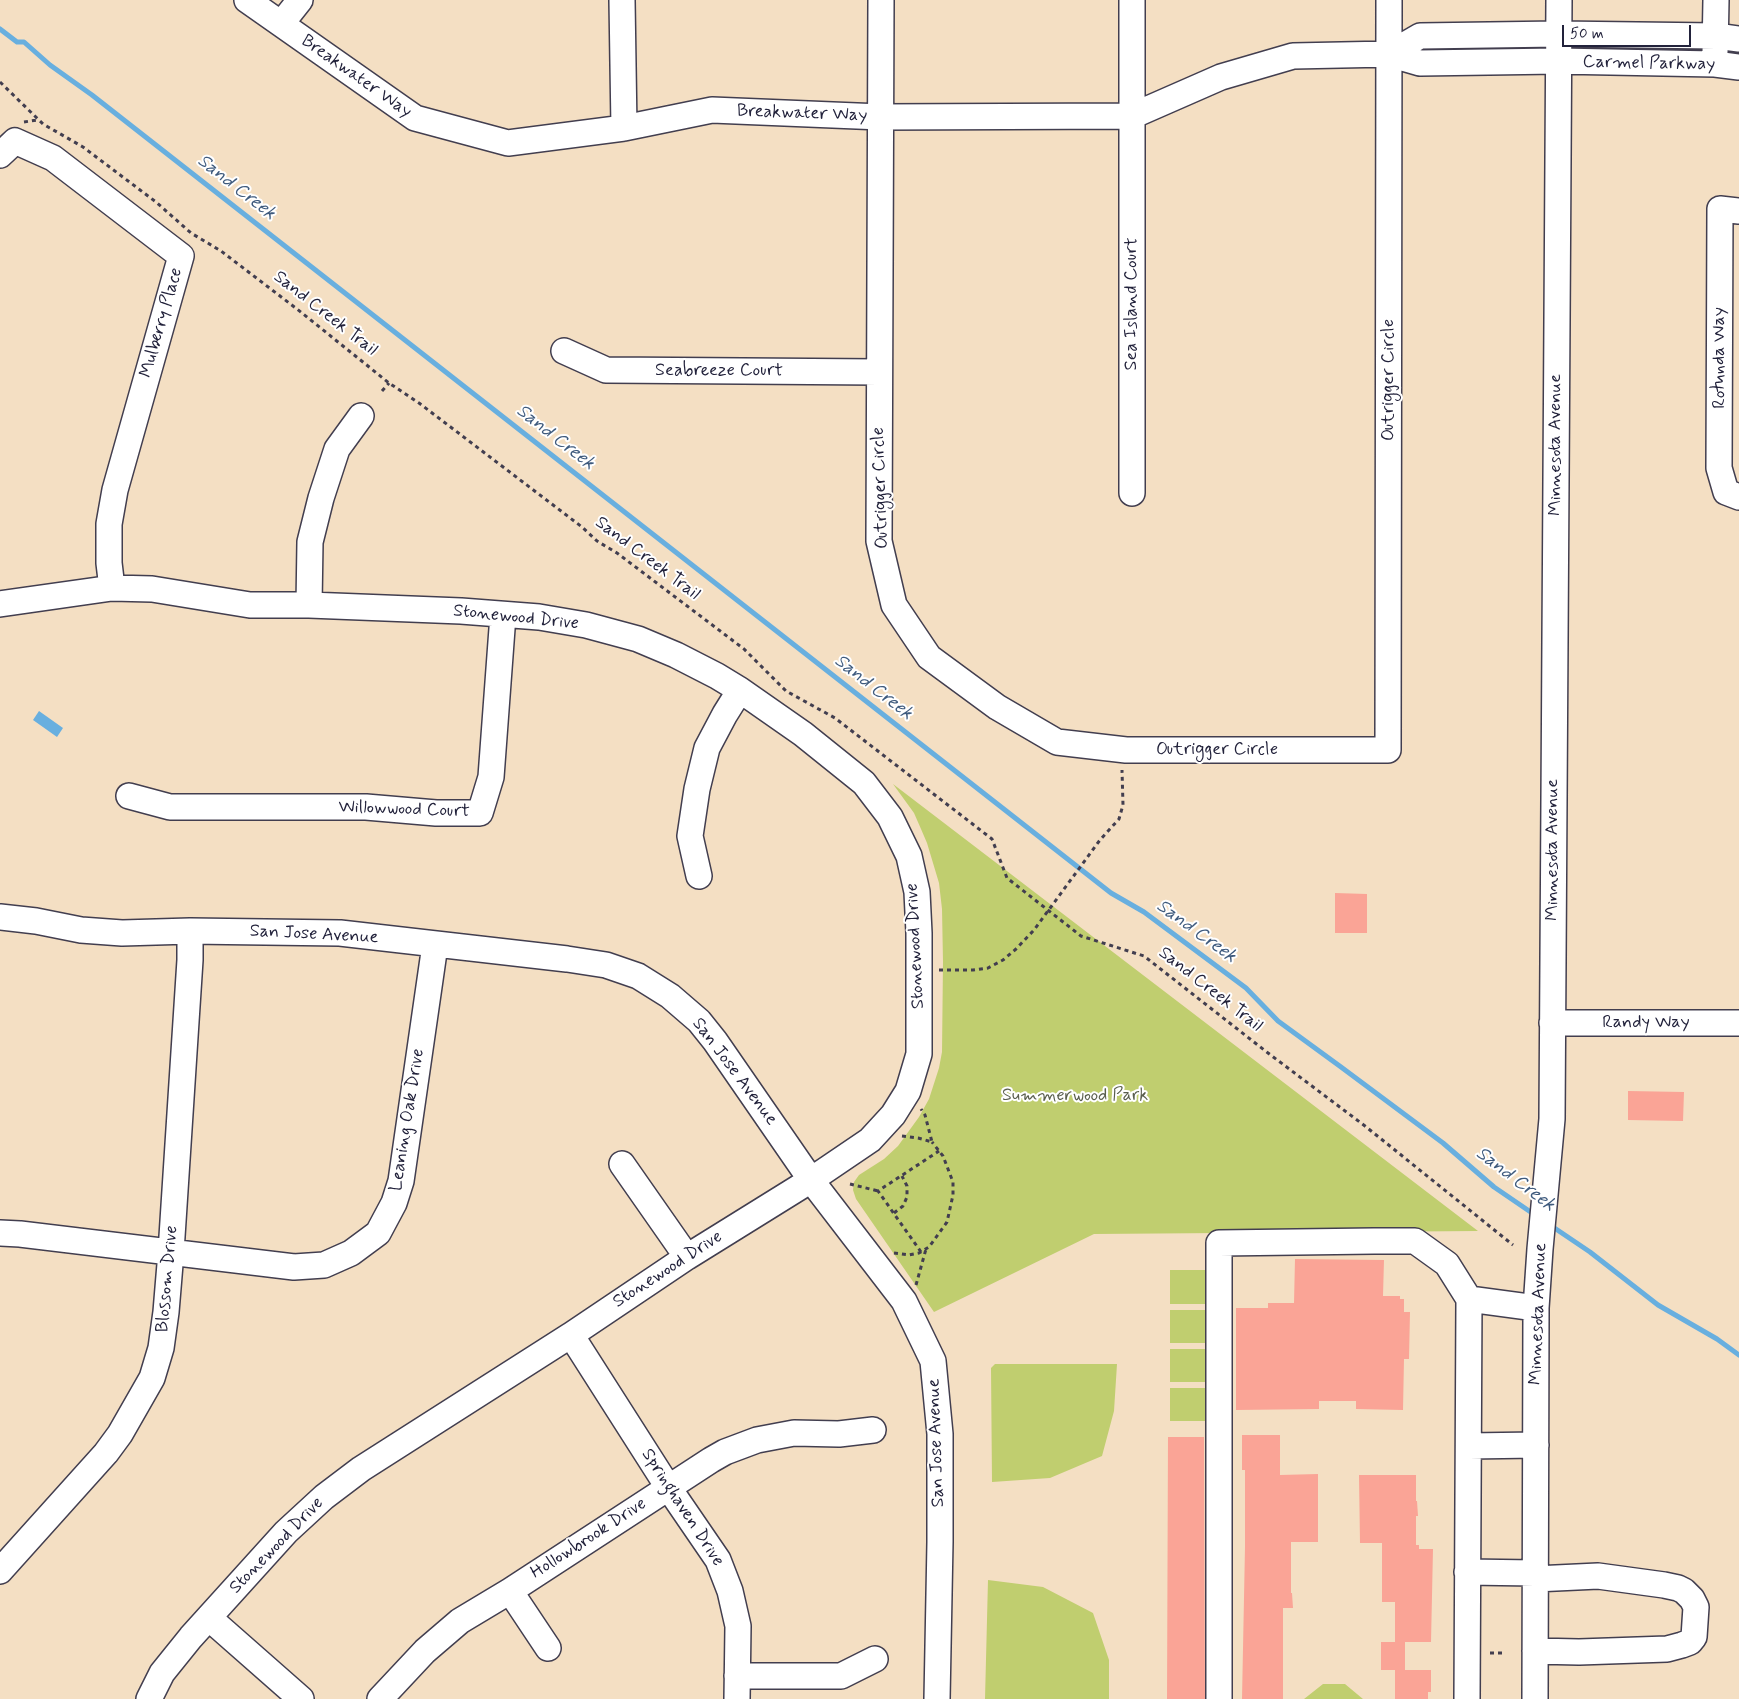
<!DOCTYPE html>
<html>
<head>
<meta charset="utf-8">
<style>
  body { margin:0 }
  #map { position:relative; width:1739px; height:1699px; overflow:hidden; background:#f4dfc3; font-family:Mynerve,sans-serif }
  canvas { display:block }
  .scale { position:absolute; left:1562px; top:25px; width:129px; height:22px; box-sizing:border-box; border:2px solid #22223b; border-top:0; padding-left:6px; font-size:15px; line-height:18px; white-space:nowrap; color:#22223b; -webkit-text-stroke:4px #fff; paint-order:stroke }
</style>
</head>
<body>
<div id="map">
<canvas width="1739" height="1699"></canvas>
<div class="scale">50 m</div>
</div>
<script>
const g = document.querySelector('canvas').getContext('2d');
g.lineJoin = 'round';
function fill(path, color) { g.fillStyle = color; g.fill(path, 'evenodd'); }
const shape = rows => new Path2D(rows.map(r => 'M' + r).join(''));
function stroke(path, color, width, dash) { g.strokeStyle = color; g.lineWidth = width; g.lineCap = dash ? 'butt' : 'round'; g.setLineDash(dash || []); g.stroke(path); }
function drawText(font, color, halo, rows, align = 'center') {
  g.font = font + ' Mynerve,sans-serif'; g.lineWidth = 4; g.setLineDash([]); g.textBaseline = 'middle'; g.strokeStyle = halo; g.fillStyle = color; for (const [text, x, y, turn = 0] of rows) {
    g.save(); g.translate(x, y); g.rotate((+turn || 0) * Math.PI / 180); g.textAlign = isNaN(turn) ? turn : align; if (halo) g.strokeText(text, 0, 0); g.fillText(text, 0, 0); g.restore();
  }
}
const green = shape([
  [893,784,1478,1231,1094,1234,934,1312,856,1199,853,1190,854,1182,859,1175,884,1159,898,1146,919,1117,929,1099,939,1068,942,1052,943,962,942,909,939,883,927,843,921,829,914,813],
  [1170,1270,1229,1270,1228,1304,1170,1304],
  [1170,1310,1229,1310,1229,1343,1170,1343],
  [1170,1349,1229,1349,1228,1382,1170,1382],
  [995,1364,1117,1364,1114,1411,1102,1456,1050,1478,992,1482,991,1368],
  [1170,1388,1229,1388,1228,1421,1170,1421],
  [988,1580,1043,1587,1093,1613,1109,1660,1109,1699,985,1699],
  [1323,1684,1345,1684,1363,1699,1304,1699]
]);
const water = shape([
  [39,711,63,728,57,737,33,720]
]);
const stream = shape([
  [0,29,17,42,24,42,50,65,92,95,1111,893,1144,912,1246,988,1278,1021,1341,1067,1443,1143,1494,1187,1535,1215],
  [1550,1225,1590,1252,1658,1305,1717,1339,1739,1355]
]);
const building = shape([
  [1335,893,1367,894,1367,933,1335,933],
  [1628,1091,1684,1092,1683,1121,1628,1120],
  [1295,1259,1384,1260,1383,1296,1400,1296,1400,1299,1404,1299,1404,1312,1410,1312,1409,1359,1404,1359,1403,1410,1356,1409,1356,1401,1319,1401,1319,1409,1236,1410,1236,1308,1268,1308,1268,1303,1294,1303],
  [1242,1435,1280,1435,1280,1475,1318,1474,1318,1542,1291,1542,1291,1593,1292,1593,1293,1608,1283,1608,1283,1699,1242,1699,1245,1547,1245,1470,1242,1470],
  [1168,1437,1204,1437,1205,1699,1167,1699],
  [1359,1475,1416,1475,1416,1501,1417,1501,1418,1516,1416,1516,1416,1545,1419,1545,1419,1549,1433,1549,1431,1642,1405,1642,1405,1670,1431,1670,1431,1692,1428,1692,1428,1699,1395,1699,1395,1670,1381,1670,1381,1642,1395,1642,1395,1602,1382,1602,1382,1543,1360,1543]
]);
const path = shape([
  [0,82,43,124,83,147,156,202,191,233,221,251,297,309,389,383,419,403,582,527,597,541,617,553,744,649,786,691,835,718,992,839,1007,878,1081,936,1144,956,1268,1053,1365,1126,1513,1245],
  [24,122,37,120],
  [382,391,389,383],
  [939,970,973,970,988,968,1003,960,1016,949,1034,930,1100,840,1119,819,1123,805,1122,770],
  [902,1136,918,1138,932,1142,925,1115,921,1109],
  [850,1184,878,1191],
  [894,1213,903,1206,907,1197,907,1186,902,1176],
  [921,1252,878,1191,939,1151],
  [894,1253,909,1255,919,1253,929,1247,947,1222,953,1195,953,1182,943,1156,932,1142],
  [916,1285,926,1249],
  [1490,1653,1504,1653]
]);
const minor = shape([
  [247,0,415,118,508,143,624,128,712,110,881,117,1132,116,1221,77,1293,56,1389,54,1420,63,1558,61,1715,64,1739,67],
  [622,0,624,128],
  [881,0,879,541,894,605,929,657,997,707,1057,742,1126,750,1388,750,1389,0],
  [1132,0,1132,493],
  [281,24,300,0],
  [1715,52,1716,0],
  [1389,54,1420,36,1558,34,1716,36,1739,39],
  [0,155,15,141,53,158,181,256,115,490,109,524,109,563,112,588],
  [1739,211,1720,209,1719,468,1726,492,1739,497],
  [564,351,606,370,879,372],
  [0,604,112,588,152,589,250,605,309,605,461,611,539,617,586,625,638,639,676,655,717,676,740,690,803,734,864,783,890,817,909,856,917,892,919,933,919,1054,908,1091,893,1115,870,1140,811,1180,687,1257,571,1335,361,1469,324,1497,286,1532,191,1637,162,1673,149,1699],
  [309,605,310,542,321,498,337,449,361,416],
  [129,796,170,807,366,807,436,813,480,813,491,777,503,615],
  [699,876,690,836,697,789,707,748,725,714,740,690],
  [0,917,36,921,81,930,122,933,190,931,340,933,567,959,606,965,638,976,670,996,699,1021,715,1041,811,1180,904,1301,933,1361,940,1434,940,1542,937,1699],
  [1552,1023,1739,1023],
  [622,1164,687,1257],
  [0,1233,20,1234,294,1267,324,1265,351,1253,378,1233,394,1203,401,1181,435,945],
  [1469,1299,1536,1308],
  [571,1335,668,1487,718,1560,730,1591,738,1626,737,1699],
  [1469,1446,1536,1445],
  [0,1571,106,1453,120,1434,152,1378,161,1348,166,1312,171,1252,190,960,190,931],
  [1467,1572,1535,1573],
  [510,1591,548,1648],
  [209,1618,301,1699],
  [1535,1651,1579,1652,1667,1649,1682,1645,1690,1642,1694,1637,1696,1607,1692,1599,1684,1591,1678,1588,1664,1585,1598,1576,1535,1579],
  [737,1676,841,1676,875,1659],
  [380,1699,425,1651,460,1621,510,1591,711,1460,725,1452,757,1440,794,1433,839,1434,873,1430],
  [1219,1699,1219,1243,1374,1241,1415,1241,1447,1264,1469,1299,1467,1699],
  [1535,1699,1536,1308,1540,1249,1552,1119,1559,0]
]);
const streetNames = [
  ["Carmel Parkway",1649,64,1],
  ["Breakwater Way",356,77,35],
  ["Breakwater Way",802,114,2],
  ["Sea Island Court",1132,304,-90],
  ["Sand Creek Trail",325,314,38],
  ["Mulberry Place",162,323,-74],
  ["Rotunda Way",1720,358,-90],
  ["Seabreeze Court",719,371],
  ["Outrigger Circle",1389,380,-90],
  ["Minnesota Avenue",1556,445,-90],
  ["Outrigger Circle",881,488,-92],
  ["Sand Creek Trail",647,559,37],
  ["Stonewood Drive",516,618,6],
  ["Outrigger Circle",1217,750],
  ["Willowwood Court",404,810,2],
  ["Minnesota Avenue",1553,850,-90],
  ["San Jose Avenue",314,935,3],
  ["Stonewood Drive",916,946,-93],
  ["Sand Creek Trail",1210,990,38],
  ["Randy Way",1646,1023],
  ["San Jose Avenue",734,1072,53],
  ["Leaning Oak Drive",408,1120,-81],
  ["Stonewood Drive",668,1270,-33],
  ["Blossom Drive",168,1279,-85],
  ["Minnesota Avenue",1539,1314,-88],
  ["San Jose Avenue",937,1443,-92],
  ["Springhaven Drive",682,1508,57],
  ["Hollowbrook Drive",589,1539,-33],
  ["Stonewood Drive",277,1546,-46]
];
const parkNames = [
  ["Summerwood Park",1075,1096]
];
const waterNames = [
  ["Sand Creek",236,188,38],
  ["Sand Creek",555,438,38],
  ["Sand Creek",873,688,38],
  ["Sand Creek",1196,932,36],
  ["Sand Creek",1515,1180,37]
];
fill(green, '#c0ce6f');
fill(water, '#68afdf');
stroke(stream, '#68afdf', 5);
fill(building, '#faa496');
stroke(minor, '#423e4f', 28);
stroke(path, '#423e4f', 3, [4, 4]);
stroke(minor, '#fff', 25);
drawText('18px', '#22223b', '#fff', streetNames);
drawText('18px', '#595e4d', '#fff', parkNames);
drawText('italic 19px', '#3e5a7d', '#fff', waterNames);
</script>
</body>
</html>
